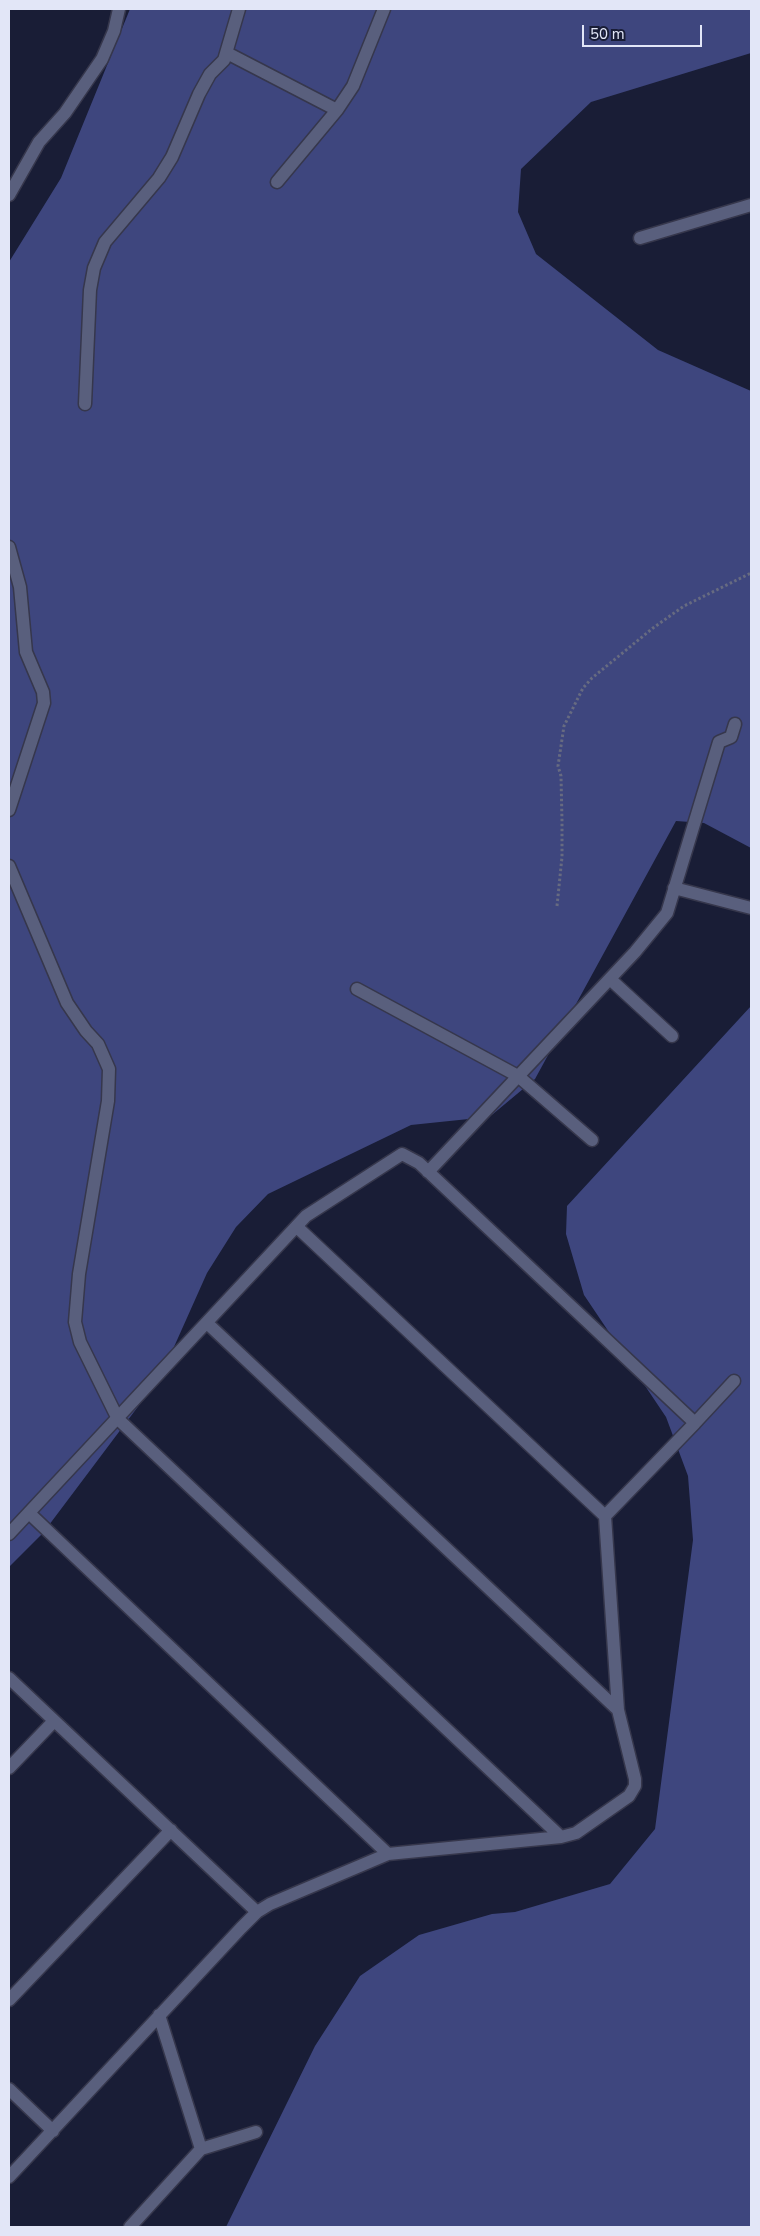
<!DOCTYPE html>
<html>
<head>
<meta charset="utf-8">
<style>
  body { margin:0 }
  #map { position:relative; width:760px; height:2236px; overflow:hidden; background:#191d36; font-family:"Nunito Sans",sans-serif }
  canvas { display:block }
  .frame { position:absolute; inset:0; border:10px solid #e2e6f7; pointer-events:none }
  .scale { position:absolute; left:582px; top:25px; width:120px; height:22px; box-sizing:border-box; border:2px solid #e2e6f7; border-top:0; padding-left:6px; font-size:15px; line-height:18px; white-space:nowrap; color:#e2e6f7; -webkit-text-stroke:4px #191d36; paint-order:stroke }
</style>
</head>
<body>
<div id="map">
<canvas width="760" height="2236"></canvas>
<div class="frame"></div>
<div class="scale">50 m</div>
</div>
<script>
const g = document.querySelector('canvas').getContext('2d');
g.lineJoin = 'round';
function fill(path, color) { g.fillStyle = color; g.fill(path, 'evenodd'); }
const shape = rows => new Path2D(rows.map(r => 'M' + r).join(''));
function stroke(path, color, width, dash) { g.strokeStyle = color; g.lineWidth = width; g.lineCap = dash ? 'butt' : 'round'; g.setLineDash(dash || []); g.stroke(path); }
const forest = shape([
  [130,9,751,9,751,53,591,102,521,169,518,212,536,254,658,350,751,391,751,848,704,823,676,821,535,1079,493,1114,488,1117,411,1125,268,1194,236,1227,207,1273,161,1376,43,1533,9,1567,9,262,61,178],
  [751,1006,751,2227,226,2227,315,2046,360,1976,419,1935,492,1914,515,1912,610,1884,655,1829,693,1540,688,1476,666,1417,584,1295,566,1234,567,1206]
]);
const path = shape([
  [557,906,562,857,562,821,561,776,558,766,564,726,583,688,592,678,653,628,684,606,751,573]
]);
const street = shape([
  [227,53,337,110],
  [277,182,337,110,353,86,384,9],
  [9,195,39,142,65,113,102,59,114,31,119,9],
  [640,238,751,205],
  [85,404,90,290,94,268,105,242,159,178,172,157,199,94,210,74,224,60,239,9],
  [9,547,20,587,26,652,43,692,44,703,9,810],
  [9,866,67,1003,86,1031,98,1044,109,1069,108,1101,79,1274,75,1322,80,1342,118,1419,561,1837],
  [674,888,751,908],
  [610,979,672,1036],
  [357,989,518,1076,592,1140],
  [428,1172,635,952,667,913,719,742,731,737,735,724],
  [207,1323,618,1710],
  [695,1423,734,1381],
  [29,1513,388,1854],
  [9,1534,306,1216,402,1154,419,1163,695,1423,605,1516],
  [9,1678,257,1912],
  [9,1768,54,1721],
  [9,2000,171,1830],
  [9,2089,53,2131],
  [201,2149,256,2132],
  [9,2177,241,1928,257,1912,270,1904,388,1854,561,1837,576,1833,629,1796,635,1786,635,1779,618,1710,605,1516,297,1227],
  [130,2227,201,2149,159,2015]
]);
fill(forest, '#3e467e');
stroke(street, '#36374c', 15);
stroke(path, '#676b81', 3, [2.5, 2.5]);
stroke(street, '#595f7d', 12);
</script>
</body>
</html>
